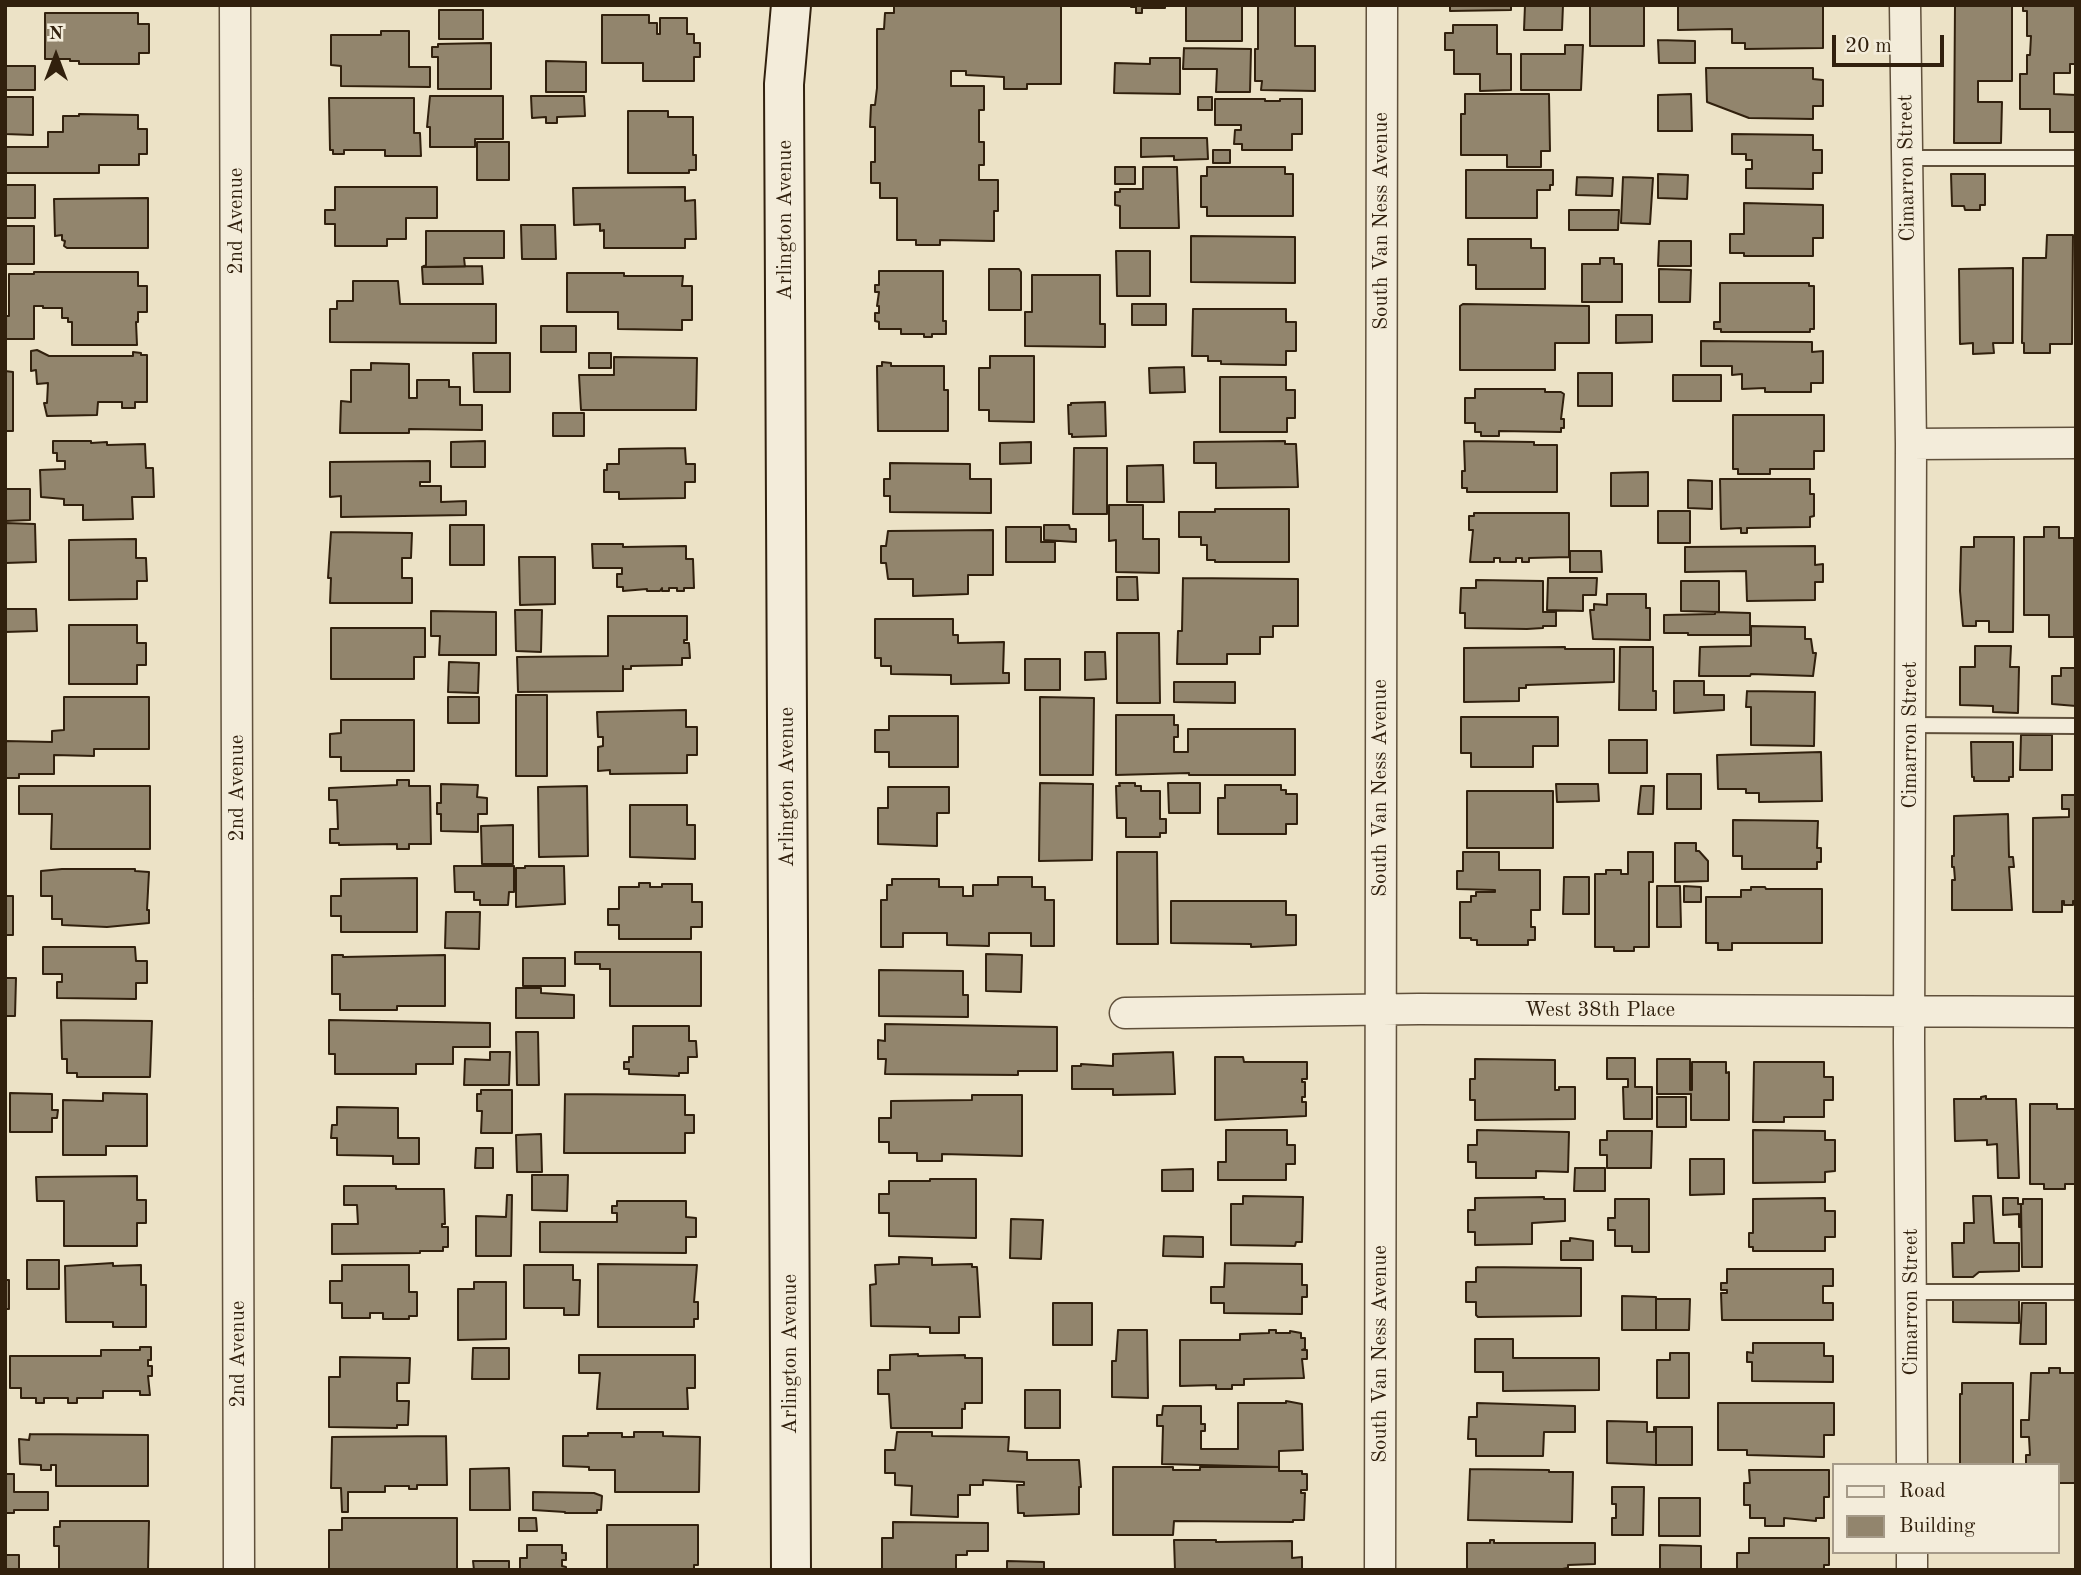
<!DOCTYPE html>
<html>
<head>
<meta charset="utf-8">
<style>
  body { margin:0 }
  #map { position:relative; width:2081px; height:1575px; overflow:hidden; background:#ece2c6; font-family:"Old Standard TT",serif }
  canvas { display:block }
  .frame { position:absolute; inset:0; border:7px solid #31200d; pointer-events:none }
  .legend { position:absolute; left:1832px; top:1463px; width:228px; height:91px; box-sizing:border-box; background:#f3ecda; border:2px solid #a59a88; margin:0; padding:9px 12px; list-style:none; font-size:21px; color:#31200d }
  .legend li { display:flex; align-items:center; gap:14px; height:35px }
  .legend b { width:35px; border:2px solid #a59a88 }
  .north { position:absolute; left:21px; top:21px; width:70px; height:70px; -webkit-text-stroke:5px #f3ecda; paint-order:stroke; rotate:0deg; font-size:19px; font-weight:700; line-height:28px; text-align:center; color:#31200d }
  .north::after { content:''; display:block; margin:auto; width:24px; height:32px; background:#31200d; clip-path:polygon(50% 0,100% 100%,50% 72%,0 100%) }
  .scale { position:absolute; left:1832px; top:35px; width:112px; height:32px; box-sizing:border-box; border:4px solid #31200d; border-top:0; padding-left:9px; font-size:21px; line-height:24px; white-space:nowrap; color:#31200d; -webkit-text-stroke:5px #f3ecda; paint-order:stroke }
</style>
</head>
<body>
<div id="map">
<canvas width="2081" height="1575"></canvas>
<div class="frame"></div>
<ul class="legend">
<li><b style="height:9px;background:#f3ecda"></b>Road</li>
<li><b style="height:19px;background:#92856d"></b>Building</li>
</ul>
<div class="north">N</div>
<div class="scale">20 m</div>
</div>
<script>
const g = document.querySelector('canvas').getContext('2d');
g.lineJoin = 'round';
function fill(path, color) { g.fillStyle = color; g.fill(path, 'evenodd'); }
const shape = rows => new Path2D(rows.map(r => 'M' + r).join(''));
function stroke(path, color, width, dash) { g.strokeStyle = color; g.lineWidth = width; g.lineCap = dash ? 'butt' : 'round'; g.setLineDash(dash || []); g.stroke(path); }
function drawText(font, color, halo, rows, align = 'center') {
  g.font = font + ' "Old Standard TT",serif'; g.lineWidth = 7; g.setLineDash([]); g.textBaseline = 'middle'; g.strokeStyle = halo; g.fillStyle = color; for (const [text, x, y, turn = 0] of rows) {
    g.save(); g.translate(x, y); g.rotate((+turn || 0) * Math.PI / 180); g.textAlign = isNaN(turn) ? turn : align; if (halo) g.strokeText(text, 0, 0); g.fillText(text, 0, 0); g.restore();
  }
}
const building = shape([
  [894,5,1061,5,1061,84,1027,84,1027,89,1004,89,1004,77,966,75,966,71,951,71,951,86,984,86,984,110,979,110,979,142,984,142,984,165,979,165,979,180,998,180,998,211,994,211,994,241,940,240,940,245,916,245,916,240,897,240,897,198,880,198,880,183,871,183,871,162,875,162,875,127,870,127,871,105,875,105,877,88,877,29,884,29,885,13,894,13,894,5],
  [1131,5,1165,5,1165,8,1142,8,1142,13,1136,13,1136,7,1131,7,1131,5],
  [1186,5,1242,5,1242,41,1186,41,1186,5],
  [1258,5,1295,5,1295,46,1315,46,1315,91,1261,90,1262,81,1255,81,1255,49,1258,49,1258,5],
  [1450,5,1511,5,1511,10,1450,11,1450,5],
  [1525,5,1563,5,1562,30,1524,30,1525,5],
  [1590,5,1644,5,1644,46,1590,46,1590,5],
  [1678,5,1823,5,1823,48,1745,49,1745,43,1732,43,1732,29,1678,30,1678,5],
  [1955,5,2012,5,2012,81,1978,81,1978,102,2002,102,2001,143,1954,143,1955,5],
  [2023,5,2076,5,2076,64,2070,64,2070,73,2054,73,2054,94,2076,95,2076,132,2050,132,2050,109,2020,109,2020,74,2027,74,2027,55,2030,55,2031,36,2027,36,2027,11,2023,11,2023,5],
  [439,10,483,10,483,39,439,39,439,10],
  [45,13,138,13,138,24,149,24,149,53,139,53,139,64,79,64,79,61,70,61,70,59,45,59,45,13],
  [602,15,649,15,649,23,657,23,657,34,660,34,660,18,687,18,687,34,694,34,694,43,700,43,700,57,694,57,694,81,643,81,643,63,602,63,602,15],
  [1453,25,1497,25,1497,54,1511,54,1511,90,1480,91,1480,74,1454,74,1454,50,1445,50,1445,33,1453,33,1453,25],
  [381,31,409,31,409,67,430,67,430,87,341,86,341,66,331,65,331,35,381,35,381,31],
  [1658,40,1695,41,1695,63,1659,63,1658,40],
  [491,43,491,89,438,89,438,57,432,57,432,47,438,47,438,44,491,43],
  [1565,45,1583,45,1581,90,1521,90,1521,54,1565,54,1565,45],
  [1184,48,1251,49,1250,92,1216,92,1217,69,1183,69,1184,48],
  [1150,58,1180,58,1180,94,1114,93,1115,63,1150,64,1150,58],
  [546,61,586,62,586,92,546,92,546,61],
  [5,66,35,66,35,90,5,90,5,66],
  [1706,68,1813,68,1813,79,1823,80,1823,106,1813,106,1813,119,1749,118,1707,102,1706,68],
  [1465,94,1549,94,1550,151,1541,151,1541,167,1507,167,1507,155,1461,155,1461,114,1465,114,1465,94],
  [1691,94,1692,131,1658,131,1658,95,1691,94],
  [430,96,503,96,503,139,475,139,475,147,430,147,430,127,427,127,430,96],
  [531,96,584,96,585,116,557,117,557,123,546,123,546,117,532,118,531,96],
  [5,97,33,97,33,135,5,134,5,97],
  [1198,97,1212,97,1212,110,1198,110,1198,97],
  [329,98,414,98,414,133,420,133,421,156,385,156,385,150,344,150,344,154,333,154,333,150,330,150,329,98],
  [1215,99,1265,99,1265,101,1280,101,1280,99,1302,99,1302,134,1292,134,1292,150,1242,150,1242,144,1234,144,1235,130,1241,130,1241,125,1215,125,1215,99],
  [628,111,668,111,668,117,693,117,693,155,696,155,696,170,689,170,689,173,628,173,628,111],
  [79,114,138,115,138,129,147,129,147,154,139,154,139,165,99,165,99,173,5,173,5,147,48,147,48,132,63,132,63,116,79,116,79,114],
  [1732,134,1813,135,1813,150,1822,150,1822,173,1813,173,1813,189,1746,188,1746,169,1752,169,1752,160,1746,160,1746,154,1732,154,1732,134],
  [1141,138,1207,138,1208,159,1174,160,1174,156,1141,157,1141,138],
  [477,142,509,142,509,180,477,180,477,142],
  [1213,150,1230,150,1230,163,1213,163,1213,150],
  [1115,167,1135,167,1135,184,1115,184,1115,167],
  [1143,167,1177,167,1179,228,1120,228,1120,206,1115,205,1115,192,1120,192,1120,189,1143,189,1143,167],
  [1207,167,1285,167,1285,174,1293,174,1293,216,1207,216,1207,207,1201,207,1201,176,1207,176,1207,167],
  [1466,170,1553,170,1553,185,1550,185,1550,190,1537,190,1537,218,1466,218,1466,170],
  [1658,174,1688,175,1687,199,1658,198,1658,174],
  [1951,174,1985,174,1985,205,1980,205,1980,210,1965,210,1964,206,1952,206,1951,174],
  [1577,177,1613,178,1612,196,1576,195,1577,177],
  [1623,177,1653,178,1650,224,1621,223,1623,177],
  [5,182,6,185,35,185,35,218,5,218,5,182],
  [335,187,437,187,437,218,406,218,406,239,387,239,387,246,335,246,335,224,325,224,325,210,335,210,335,187],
  [685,187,685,201,695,200,696,239,685,239,685,248,604,248,604,230,600,231,600,224,574,225,573,188,685,187],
  [148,198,148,248,67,248,64,246,65,241,62,240,62,235,55,236,54,199,148,198],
  [1744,203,1823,205,1823,238,1813,238,1813,256,1744,256,1744,253,1730,253,1730,234,1744,234,1744,203],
  [1569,210,1619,210,1618,230,1569,230,1569,210],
  [521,225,555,225,556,259,522,259,521,225],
  [5,226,34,226,34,264,5,264,5,226],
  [426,231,504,231,504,258,464,258,465,267,422,267,426,265,426,231],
  [2047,235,2073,235,2072,344,2050,344,2050,353,2024,353,2024,343,2022,343,2023,258,2046,258,2047,235],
  [1191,236,1295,237,1295,283,1191,282,1191,236],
  [1468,239,1531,239,1531,248,1545,248,1545,289,1476,289,1476,265,1468,265,1468,239],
  [1659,241,1691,241,1691,266,1658,266,1659,241],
  [1116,251,1150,251,1150,296,1117,296,1116,251],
  [1600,258,1614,258,1614,264,1622,264,1622,302,1582,302,1582,264,1600,264,1600,258],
  [482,266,483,284,423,284,422,267,482,266],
  [2013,268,2013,343,1993,343,1994,353,1973,354,1973,343,1960,344,1959,269,2013,268],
  [989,269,1019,269,1021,272,1021,310,989,310,989,269],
  [1659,269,1691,270,1690,302,1659,302,1659,269],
  [879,271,943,271,943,321,946,321,946,334,932,334,932,337,924,337,924,334,901,334,901,329,879,329,879,322,875,321,875,313,879,313,879,306,877,306,879,292,875,292,875,285,879,285,879,271],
  [34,272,138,272,138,286,147,286,147,312,138,312,138,322,136,322,137,345,72,345,72,322,68,322,68,318,62,318,62,308,43,308,43,306,34,306,34,339,5,339,5,316,9,316,9,274,34,274,34,272],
  [567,273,624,273,624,276,683,276,682,286,692,286,692,320,682,320,682,330,618,329,618,312,567,312,567,273],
  [1032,275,1100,275,1100,324,1105,324,1105,347,1025,346,1025,312,1032,312,1032,275],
  [353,281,398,281,400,304,496,304,496,343,330,342,330,309,337,309,337,301,353,301,353,281],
  [1720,283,1809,283,1809,286,1814,286,1814,329,1810,329,1810,332,1721,332,1721,329,1714,329,1714,322,1720,322,1720,283],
  [1132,304,1166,304,1166,325,1132,325,1132,304],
  [1463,304,1589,306,1589,343,1555,343,1555,370,1460,370,1460,306,1463,304],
  [1193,309,1286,309,1286,322,1296,322,1296,351,1286,351,1286,365,1221,364,1221,361,1208,361,1208,356,1192,356,1193,309],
  [1616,315,1652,315,1652,342,1616,343,1616,315],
  [541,326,576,326,576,352,541,352,541,326],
  [1701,341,1812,342,1812,352,1823,351,1823,383,1811,383,1811,392,1765,392,1765,388,1742,389,1742,374,1732,375,1732,366,1701,366,1701,341],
  [37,350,49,356,133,356,133,352,141,353,141,355,147,355,147,402,135,402,135,408,122,408,122,402,98,402,97,415,47,416,44,403,47,403,48,383,37,384,36,370,31,371,31,351,37,350],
  [473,353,510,353,510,392,474,392,473,353],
  [589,353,611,353,611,368,589,368,589,353],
  [990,356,1034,356,1034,422,989,421,989,410,979,410,979,368,990,368,990,356],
  [614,357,697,358,696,410,581,410,579,375,614,375,614,357],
  [882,362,891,363,891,366,944,366,944,390,948,390,948,431,878,431,877,366,882,366,882,362],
  [371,363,409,364,409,398,417,398,417,380,449,380,449,387,460,387,460,405,482,405,482,430,409,429,409,433,340,433,341,401,351,402,351,370,371,370,371,363],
  [1184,367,1185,392,1150,393,1149,368,1184,367],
  [5,371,13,372,13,431,5,431,5,371],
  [1578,373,1612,373,1612,406,1578,406,1578,373],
  [1673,375,1721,375,1721,401,1673,401,1673,375],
  [1220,377,1286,377,1286,390,1295,390,1295,418,1287,418,1287,432,1220,432,1220,377],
  [1475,389,1545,389,1545,392,1561,392,1564,394,1561,419,1564,419,1564,428,1561,428,1561,432,1499,431,1499,436,1481,436,1481,432,1475,432,1475,423,1465,423,1465,398,1475,398,1475,389],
  [1105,402,1106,436,1072,437,1072,434,1069,434,1068,405,1071,405,1071,403,1105,402],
  [553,413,584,413,584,436,553,436,553,413],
  [1733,415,1824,415,1824,451,1814,451,1814,469,1770,469,1770,474,1738,474,1738,469,1733,469,1733,415],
  [53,441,91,441,91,443,107,442,107,445,145,444,146,468,153,468,154,497,132,497,133,519,83,520,83,505,64,505,64,499,41,497,40,470,65,469,65,461,57,461,57,453,53,453,53,441],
  [485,441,485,467,451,467,451,442,485,441],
  [1285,441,1285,444,1296,444,1298,487,1216,488,1216,463,1194,463,1194,442,1285,441],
  [1464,441,1534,442,1534,445,1557,445,1557,492,1467,492,1467,488,1462,488,1462,471,1465,471,1464,441],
  [1031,442,1031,463,1000,464,1000,443,1031,442],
  [685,448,686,464,695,464,695,482,685,482,685,498,619,499,619,492,604,492,604,470,607,470,607,464,619,464,619,449,685,448],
  [1074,448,1107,448,1107,514,1073,514,1074,448],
  [430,461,430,482,420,482,420,486,441,486,441,502,466,501,466,515,341,517,341,496,330,497,330,462,430,461],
  [890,463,970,464,970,479,991,479,991,513,890,512,890,496,884,496,884,479,890,479,890,463],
  [1163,465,1164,502,1127,502,1127,466,1163,465],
  [1648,472,1648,506,1611,506,1611,473,1648,472],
  [1720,479,1810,479,1810,494,1814,494,1814,516,1810,517,1810,527,1747,528,1747,533,1741,533,1741,528,1721,529,1720,479],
  [1688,480,1712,481,1712,509,1688,508,1688,480],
  [5,489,30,489,30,520,5,521,5,489],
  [1109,505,1143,505,1143,539,1159,539,1159,573,1116,572,1116,540,1109,541,1109,505],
  [1215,509,1289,509,1289,562,1215,562,1215,560,1207,560,1207,545,1201,545,1201,537,1179,537,1179,512,1215,512,1215,509],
  [1658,511,1690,511,1690,543,1658,543,1658,511],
  [1474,513,1569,513,1569,557,1529,558,1529,562,1522,562,1522,558,1516,558,1516,562,1500,562,1500,558,1494,558,1494,562,1470,562,1473,530,1469,530,1469,516,1474,516,1474,513],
  [5,523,35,524,36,562,5,563,5,523],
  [450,525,484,525,484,565,450,565,450,525],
  [1044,525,1069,525,1070,529,1076,529,1076,542,1044,540,1044,525],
  [1006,527,1041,527,1041,542,1055,542,1055,562,1006,562,1006,527],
  [2044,527,2059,527,2059,538,2074,538,2074,637,2049,637,2049,615,2024,615,2024,537,2044,537,2044,527],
  [993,530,993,575,968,575,968,594,913,596,913,579,888,579,886,563,881,563,881,546,886,546,888,531,993,530],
  [331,532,412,533,411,558,402,558,402,578,412,578,412,603,330,603,331,578,328,578,331,532],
  [1974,537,2014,537,2013,632,1989,632,1989,621,1976,621,1976,626,1963,626,1960,591,1961,547,1974,547,1974,537],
  [136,539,136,558,146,558,147,581,137,581,137,599,69,600,69,540,136,539],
  [592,544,623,544,623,547,686,546,686,559,693,559,694,588,684,588,684,591,677,591,677,588,669,588,669,591,662,591,662,588,660,591,647,591,647,589,623,591,623,587,617,587,617,574,622,574,622,568,593,568,592,544],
  [1815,546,1815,565,1823,564,1823,582,1815,582,1815,600,1747,601,1746,571,1685,572,1685,547,1815,546],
  [1570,551,1601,551,1602,572,1570,572,1570,551],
  [519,557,555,557,555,604,520,605,519,557],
  [1117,577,1137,577,1138,600,1117,600,1117,577],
  [1183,578,1298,579,1298,626,1273,626,1273,637,1260,637,1260,654,1227,654,1227,664,1177,664,1178,631,1182,631,1183,578],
  [1548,578,1597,578,1596,595,1583,595,1583,611,1547,610,1548,578],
  [1476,580,1543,581,1543,612,1556,612,1556,626,1543,626,1543,628,1527,629,1465,628,1465,613,1460,613,1461,588,1476,588,1476,580],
  [1681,581,1719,581,1719,612,1681,611,1681,581],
  [1607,594,1646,594,1646,608,1650,608,1650,640,1593,639,1590,610,1594,610,1594,604,1607,605,1607,594],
  [5,609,36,609,37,631,5,632,5,609],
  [515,610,542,610,541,652,516,651,515,610],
  [431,611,496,612,496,655,439,655,440,636,431,636,431,611],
  [1715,612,1750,613,1750,635,1688,635,1688,633,1664,633,1664,615,1715,614,1715,612],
  [608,616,687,616,687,640,684,640,684,643,689,643,690,658,682,658,682,665,631,666,631,669,623,669,623,666,623,691,518,692,517,657,608,656,608,616],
  [875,619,953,619,953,635,958,635,958,643,1004,642,1003,673,1009,673,1009,683,951,684,951,675,891,674,891,666,881,666,881,658,875,658,875,619],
  [69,625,137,625,137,643,146,643,146,665,137,665,137,684,69,684,69,625],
  [1751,626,1805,627,1805,639,1811,639,1813,653,1816,653,1813,676,1751,674,1750,676,1699,676,1700,647,1751,646,1751,626],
  [331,628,425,628,425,657,414,657,414,679,331,679,331,628],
  [1117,633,1159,633,1160,703,1117,703,1117,633],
  [1975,646,2011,646,2010,667,2019,667,2018,713,1993,712,1993,706,1960,705,1960,667,1975,667,1975,646],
  [1565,647,1565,649,1614,649,1614,682,1526,685,1526,688,1519,688,1519,701,1464,702,1464,648,1565,647],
  [1620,647,1653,647,1653,691,1656,691,1656,710,1619,710,1620,647],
  [1085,652,1105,652,1106,679,1085,680,1085,652],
  [1025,659,1060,659,1060,690,1025,690,1025,659],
  [449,662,479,663,478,693,448,692,449,662],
  [2061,668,2076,668,2076,706,2052,704,2052,676,2061,676,2061,668],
  [1674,681,1704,681,1704,695,1724,695,1724,710,1674,713,1674,681],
  [1174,682,1235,682,1235,703,1174,702,1174,682],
  [1747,691,1815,692,1814,746,1751,745,1751,707,1746,707,1747,691],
  [516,695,547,695,547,776,516,776,516,695],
  [64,697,149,697,149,749,94,749,94,756,54,755,54,774,19,774,19,778,5,778,5,741,52,742,52,731,64,730,64,697],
  [448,697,479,697,479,723,448,723,448,697],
  [1040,697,1094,698,1093,775,1040,775,1040,697],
  [686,710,686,727,697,727,697,755,687,755,687,773,610,774,610,770,598,771,598,747,603,746,603,737,598,737,597,712,686,710],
  [1116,715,1174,715,1174,725,1178,725,1178,737,1174,737,1174,752,1188,752,1188,729,1295,729,1295,775,1189,775,1189,773,1116,775,1116,715],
  [889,716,958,716,958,767,889,767,889,752,875,752,875,730,889,730,889,716],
  [1461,717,1558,717,1558,746,1533,746,1533,767,1471,767,1471,753,1461,753,1461,717],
  [341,720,414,720,414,771,341,771,341,757,330,757,330,734,341,733,341,720],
  [2021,735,2052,735,2052,770,2020,770,2021,735],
  [1609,740,1647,740,1647,773,1609,773,1609,740],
  [1971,742,2013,742,2013,777,2009,777,2009,781,1974,781,1974,777,1972,777,1971,742],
  [1821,752,1822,801,1759,802,1759,793,1746,793,1746,789,1718,789,1717,755,1821,752],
  [1667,774,1701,774,1701,809,1667,809,1667,774],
  [397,780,409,780,409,786,430,786,431,844,409,844,409,849,397,849,397,844,339,845,339,843,330,843,330,829,338,829,337,800,329,800,329,788,397,785,397,780],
  [1040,783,1093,784,1092,860,1039,861,1040,783],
  [1119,783,1135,783,1135,786,1141,786,1141,791,1160,791,1160,819,1166,819,1166,833,1160,833,1160,837,1126,837,1126,818,1117,818,1116,786,1120,786,1119,783],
  [1168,783,1200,783,1200,813,1169,813,1168,783],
  [441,784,478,785,477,797,487,798,487,814,478,814,478,832,441,831,441,814,437,814,437,803,441,803,441,784],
  [1556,784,1598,784,1599,801,1557,802,1556,784],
  [1225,785,1281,785,1281,790,1286,790,1286,794,1297,794,1297,824,1286,824,1286,834,1218,834,1218,798,1225,798,1225,785],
  [19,786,150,786,150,849,51,849,52,814,19,814,19,786],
  [587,786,588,856,539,857,538,787,587,786],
  [1641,786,1654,786,1653,814,1638,814,1641,786],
  [888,787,949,787,949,813,937,813,937,846,878,844,878,808,888,808,888,787],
  [1467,791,1553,791,1553,848,1467,848,1467,791],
  [2062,795,2076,795,2076,901,2073,901,2073,905,2064,905,2064,901,2062,901,2062,912,2033,912,2033,818,2069,817,2069,809,2062,809,2062,795],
  [630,805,687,805,687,825,695,825,695,859,630,857,630,805],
  [2008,814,2009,857,2013,857,2014,867,2009,867,2012,910,1952,910,1952,880,1955,880,1954,867,1952,867,1952,856,1954,856,1954,816,2008,814],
  [1733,820,1818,821,1817,848,1821,848,1821,862,1817,862,1817,869,1742,869,1742,856,1733,856,1733,820],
  [513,825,513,864,482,864,481,826,513,825],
  [1675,843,1696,843,1696,851,1699,851,1708,861,1708,881,1675,882,1675,843],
  [1117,852,1157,852,1158,944,1117,944,1117,852],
  [1463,852,1499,852,1499,870,1540,870,1540,910,1531,910,1531,927,1535,927,1535,940,1528,940,1528,945,1477,945,1477,940,1471,940,1471,938,1460,938,1460,902,1471,902,1471,896,1476,896,1476,892,1495,892,1495,890,1457,889,1457,871,1463,871,1463,852],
  [1628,852,1653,852,1653,882,1649,882,1649,947,1634,947,1634,951,1614,951,1614,947,1595,947,1595,874,1606,874,1606,870,1621,870,1621,874,1628,874,1628,852],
  [454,866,514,866,514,892,509,892,508,905,480,905,480,900,474,900,474,892,455,892,454,866],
  [525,866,564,866,565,904,516,907,516,868,525,868,525,866],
  [62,869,135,869,135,871,149,872,147,910,149,910,149,923,107,927,62,925,62,919,52,919,52,896,41,896,41,871,62,869],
  [998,877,1032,877,1032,887,1045,887,1045,900,1054,900,1054,946,1031,946,1031,933,989,933,989,946,947,945,947,933,903,933,903,947,881,947,881,900,887,900,887,885,892,885,892,879,939,879,939,887,963,887,963,896,973,896,973,885,998,885,998,877],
  [1564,877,1589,877,1589,914,1563,914,1564,877],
  [417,878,417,932,341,932,341,916,331,916,331,896,341,896,341,879,417,878],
  [639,883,650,883,650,887,662,887,662,884,692,884,692,902,702,902,702,927,691,927,691,939,619,939,619,925,608,925,608,909,619,909,619,887,639,887,639,883],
  [1657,886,1680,886,1681,927,1657,927,1657,886],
  [1684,886,1701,887,1701,902,1684,902,1684,886],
  [1751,887,1765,887,1766,889,1822,889,1822,943,1732,943,1732,950,1718,950,1718,943,1706,943,1706,897,1741,897,1741,890,1751,890,1751,887],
  [5,896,13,896,13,935,5,935,5,896],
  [1171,901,1286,901,1286,915,1296,915,1296,945,1251,947,1251,944,1171,943,1171,901],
  [446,912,480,912,479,949,445,948,446,912],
  [43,947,135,947,136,961,147,961,147,983,136,983,136,999,57,998,57,982,62,982,62,974,43,974,43,947],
  [575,952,701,952,701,1006,610,1006,610,969,600,969,600,964,575,964,575,952],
  [986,954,1022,955,1021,992,986,991,986,954],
  [332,955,343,955,343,957,445,955,445,1006,397,1006,397,1010,340,1010,340,994,332,994,332,955],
  [523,958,565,958,565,986,523,986,523,958],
  [879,970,963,971,963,995,968,995,968,1017,879,1016,879,970],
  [5,978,16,978,15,1016,5,1016,5,978],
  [516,988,541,988,541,993,574,995,574,1018,516,1018,516,988],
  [61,1020,152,1021,150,1077,77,1077,77,1073,67,1073,67,1059,62,1059,61,1020],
  [329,1020,490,1023,490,1047,453,1047,453,1064,416,1064,416,1074,335,1074,335,1054,329,1054,329,1020],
  [885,1024,1057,1027,1057,1071,1018,1071,1018,1075,885,1074,886,1059,878,1059,878,1040,885,1041,885,1024],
  [633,1026,689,1026,689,1041,696,1041,697,1057,688,1057,688,1073,679,1073,679,1076,629,1074,629,1069,624,1069,624,1062,629,1062,629,1057,633,1057,633,1026],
  [516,1032,538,1032,539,1085,517,1085,516,1032],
  [490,1052,510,1052,509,1085,464,1085,465,1059,490,1060,490,1052],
  [1173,1052,1175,1094,1113,1095,1113,1089,1072,1089,1072,1066,1081,1066,1081,1064,1113,1066,1113,1054,1173,1052],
  [1215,1057,1243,1057,1244,1062,1307,1062,1307,1079,1302,1079,1302,1082,1305,1082,1305,1097,1302,1097,1302,1102,1306,1102,1306,1116,1215,1120,1215,1057],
  [1607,1058,1635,1058,1635,1087,1652,1087,1652,1119,1624,1119,1623,1087,1628,1087,1628,1079,1607,1079,1607,1058],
  [1475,1059,1555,1060,1555,1090,1559,1090,1559,1087,1575,1087,1575,1119,1475,1120,1475,1100,1470,1100,1470,1079,1475,1079,1475,1059],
  [1657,1059,1690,1059,1690,1090,1692,1090,1692,1062,1726,1062,1726,1073,1729,1072,1729,1120,1691,1120,1691,1094,1657,1094,1657,1059],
  [1754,1062,1824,1062,1824,1077,1833,1077,1833,1100,1824,1100,1824,1117,1784,1117,1784,1122,1753,1122,1754,1062],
  [481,1090,512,1090,512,1133,481,1133,482,1111,477,1111,477,1094,481,1094,481,1090],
  [10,1093,52,1094,52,1110,58,1110,57,1118,52,1118,52,1132,10,1132,10,1093],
  [103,1093,147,1094,147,1146,106,1146,106,1155,63,1155,63,1100,103,1101,103,1093],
  [565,1094,685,1095,685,1115,694,1115,694,1133,685,1133,685,1153,564,1153,565,1094],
  [972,1095,1022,1095,1022,1156,942,1154,942,1161,917,1161,917,1153,889,1153,889,1142,879,1142,879,1118,891,1118,891,1101,972,1100,972,1095],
  [1986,1096,1986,1099,2016,1099,2019,1178,1998,1178,1997,1144,1987,1145,1987,1140,1955,1141,1954,1099,1981,1099,1981,1097,1986,1096],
  [1657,1097,1686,1097,1686,1127,1657,1127,1657,1097],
  [2030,1104,2057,1104,2057,1109,2076,1109,2076,1184,2065,1184,2065,1189,2044,1189,2044,1184,2030,1184,2030,1104],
  [337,1107,398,1108,398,1138,419,1138,419,1164,393,1164,393,1156,337,1155,337,1138,331,1138,332,1125,337,1125,337,1107],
  [1226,1130,1287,1130,1287,1145,1295,1145,1295,1164,1286,1164,1286,1180,1218,1180,1218,1162,1226,1162,1226,1130],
  [1477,1130,1569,1132,1568,1172,1536,1171,1536,1178,1476,1178,1476,1162,1468,1162,1468,1145,1477,1145,1477,1130],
  [1753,1130,1825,1131,1825,1140,1835,1140,1835,1171,1825,1172,1825,1182,1753,1183,1753,1130],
  [1607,1131,1652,1131,1651,1168,1607,1168,1607,1155,1600,1155,1600,1140,1607,1140,1607,1131],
  [541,1134,542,1172,517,1172,516,1135,541,1134],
  [476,1148,493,1148,493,1168,475,1168,476,1148],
  [1690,1159,1724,1159,1724,1194,1690,1195,1690,1159],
  [1575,1168,1605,1168,1605,1191,1574,1191,1575,1168],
  [1193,1169,1193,1191,1162,1191,1162,1170,1193,1169],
  [532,1175,568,1175,567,1211,532,1210,532,1175],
  [137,1176,137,1200,146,1200,146,1223,137,1223,137,1246,64,1246,64,1201,37,1201,36,1177,137,1176],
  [930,1179,976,1179,976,1238,889,1236,889,1213,879,1213,879,1194,889,1194,889,1181,930,1181,930,1179],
  [344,1186,396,1186,396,1189,444,1189,445,1224,442,1224,442,1227,448,1227,448,1247,443,1247,443,1251,420,1251,420,1253,332,1254,332,1224,358,1224,357,1205,344,1205,344,1186],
  [507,1195,512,1195,511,1256,476,1256,476,1216,506,1217,507,1195],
  [1243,1196,1303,1197,1302,1242,1296,1242,1295,1246,1231,1245,1231,1204,1243,1204,1243,1196],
  [1973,1196,1991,1196,1994,1243,2019,1243,2019,1271,1979,1272,1973,1277,1953,1277,1952,1243,1964,1243,1964,1223,1974,1223,1973,1196],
  [1544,1197,1544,1199,1565,1199,1565,1221,1532,1223,1532,1244,1475,1245,1475,1232,1468,1232,1468,1210,1475,1210,1475,1198,1544,1197],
  [1825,1198,1825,1211,1835,1211,1835,1237,1825,1237,1825,1251,1753,1251,1753,1247,1749,1247,1749,1233,1753,1233,1753,1199,1825,1198],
  [2003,1198,2018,1198,2018,1204,2021,1204,2021,1227,2019,1227,2019,1214,2003,1215,2003,1198],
  [1615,1199,1649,1199,1649,1252,1632,1252,1632,1246,1615,1246,1615,1230,1608,1230,1608,1218,1615,1218,1615,1199],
  [2023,1199,2042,1199,2042,1267,2022,1267,2021,1204,2023,1204,2023,1199],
  [617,1201,686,1201,686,1217,696,1218,696,1237,686,1237,686,1253,540,1252,540,1222,617,1222,617,1213,612,1213,612,1206,617,1206,617,1201],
  [1011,1219,1043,1220,1041,1259,1010,1258,1011,1219],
  [1164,1236,1203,1237,1203,1257,1163,1256,1164,1236],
  [1570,1238,1593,1241,1593,1260,1561,1260,1561,1241,1570,1241,1570,1238],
  [899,1257,932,1258,932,1265,972,1264,972,1267,977,1267,980,1317,959,1317,959,1333,930,1333,930,1327,871,1326,870,1285,876,1284,875,1265,899,1264,899,1257],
  [27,1260,59,1260,59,1289,27,1289,27,1260],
  [113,1263,113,1266,141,1265,141,1285,146,1285,146,1327,113,1327,113,1322,66,1322,65,1266,113,1263],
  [1225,1263,1302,1264,1302,1285,1307,1285,1307,1297,1302,1297,1302,1314,1224,1313,1224,1303,1211,1303,1211,1287,1224,1287,1225,1263],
  [598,1264,697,1265,694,1302,698,1302,698,1319,694,1319,694,1327,598,1327,598,1264],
  [342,1265,409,1265,409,1292,417,1292,417,1316,409,1316,409,1319,383,1319,383,1313,370,1313,370,1318,342,1318,342,1303,330,1303,330,1281,342,1281,342,1265],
  [524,1265,573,1265,573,1280,580,1280,579,1315,564,1315,564,1308,524,1308,524,1265],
  [1478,1267,1581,1268,1581,1316,1478,1317,1476,1315,1476,1302,1466,1302,1466,1282,1476,1282,1476,1268,1478,1267],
  [1727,1269,1833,1269,1833,1286,1823,1286,1823,1303,1833,1303,1833,1320,1722,1320,1721,1293,1727,1293,1727,1290,1721,1290,1721,1283,1727,1283,1727,1269],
  [5,1280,9,1280,9,1309,5,1309,5,1280],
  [474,1282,506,1282,506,1339,458,1340,458,1289,474,1289,474,1282],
  [1622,1296,1656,1297,1656,1330,1622,1330,1622,1296],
  [1656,1299,1690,1299,1689,1330,1656,1330,1656,1299],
  [1953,1300,2019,1300,2019,1323,1953,1322,1953,1300],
  [1053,1303,1092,1303,1092,1345,1053,1345,1053,1303],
  [2022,1303,2046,1303,2046,1344,2020,1344,2022,1303],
  [1118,1330,1147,1330,1148,1398,1112,1397,1112,1361,1116,1361,1118,1330],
  [1269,1330,1276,1330,1276,1333,1290,1333,1290,1331,1301,1333,1301,1338,1305,1338,1305,1349,1302,1350,1307,1350,1307,1359,1302,1359,1304,1378,1244,1379,1244,1385,1232,1385,1232,1389,1216,1389,1216,1385,1180,1386,1180,1340,1240,1340,1240,1334,1269,1333,1269,1330],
  [1475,1339,1513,1339,1513,1358,1599,1358,1599,1390,1503,1391,1503,1372,1475,1372,1475,1339],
  [1753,1343,1824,1343,1824,1356,1833,1356,1833,1382,1752,1381,1752,1362,1747,1362,1747,1352,1753,1353,1753,1343],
  [140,1347,151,1347,151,1360,148,1360,148,1366,152,1366,152,1376,148,1376,150,1395,140,1395,140,1391,103,1391,103,1398,77,1398,77,1403,68,1403,68,1398,44,1398,44,1403,36,1403,36,1398,21,1398,21,1388,10,1388,10,1356,101,1356,101,1350,140,1350,140,1347],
  [473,1348,509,1348,509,1379,472,1379,473,1348],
  [1670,1353,1689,1353,1689,1398,1657,1398,1657,1360,1670,1360,1670,1353],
  [918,1354,918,1356,965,1355,965,1358,982,1358,982,1403,965,1403,965,1409,962,1409,962,1428,891,1428,889,1394,878,1394,878,1370,890,1370,890,1355,918,1354],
  [579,1355,695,1355,695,1388,687,1388,688,1409,597,1409,600,1373,579,1373,579,1355],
  [340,1357,410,1358,409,1383,397,1383,397,1401,409,1401,408,1425,397,1425,397,1428,329,1427,329,1377,340,1377,340,1357],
  [2049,1368,2060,1368,2060,1373,2076,1373,2076,1483,2058,1483,2058,1465,2026,1465,2026,1455,2030,1455,2029,1437,2021,1437,2021,1420,2029,1420,2031,1373,2049,1373,2049,1368],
  [1962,1383,2013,1383,2013,1465,1960,1465,1960,1394,1962,1394,1962,1383],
  [1025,1390,1060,1390,1060,1428,1025,1428,1025,1390],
  [1286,1401,1302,1404,1303,1450,1279,1451,1279,1467,1162,1464,1163,1426,1157,1426,1157,1415,1162,1415,1163,1406,1201,1406,1201,1424,1205,1424,1205,1431,1201,1431,1201,1449,1238,1449,1238,1403,1286,1403,1286,1401],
  [1477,1403,1575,1406,1575,1432,1544,1432,1543,1456,1476,1456,1476,1439,1468,1439,1469,1417,1477,1417,1477,1403],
  [1718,1403,1834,1403,1834,1435,1824,1435,1824,1457,1747,1455,1747,1450,1718,1450,1718,1403],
  [1607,1421,1647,1422,1647,1432,1654,1432,1654,1427,1656,1427,1656,1465,1607,1463,1607,1421],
  [1656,1427,1692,1427,1692,1465,1656,1465,1656,1427],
  [634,1432,663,1432,663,1436,700,1437,699,1492,615,1492,615,1470,589,1470,589,1467,563,1466,563,1436,588,1436,588,1433,622,1433,622,1437,634,1437,634,1432],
  [897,1432,932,1432,932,1436,1009,1437,1008,1451,1027,1452,1027,1460,1079,1460,1081,1487,1079,1487,1079,1514,1024,1516,1024,1513,1018,1513,1017,1485,1024,1485,1024,1482,983,1480,983,1485,970,1485,970,1495,958,1495,958,1517,911,1515,912,1486,895,1485,895,1473,885,1473,885,1450,895,1450,897,1432],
  [30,1434,148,1435,148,1486,56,1486,56,1465,51,1465,51,1470,41,1470,41,1465,20,1464,19,1439,29,1440,30,1434],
  [446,1436,447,1485,417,1485,417,1489,409,1489,409,1486,385,1486,385,1492,348,1492,348,1512,342,1512,341,1488,331,1488,332,1437,446,1436],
  [1113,1467,1173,1467,1173,1470,1200,1470,1200,1467,1279,1467,1279,1471,1302,1471,1302,1474,1307,1474,1307,1490,1301,1490,1301,1493,1305,1493,1304,1520,1293,1520,1293,1522,1174,1521,1173,1535,1113,1535,1113,1467],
  [509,1468,510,1510,470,1510,470,1469,509,1468],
  [1470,1469,1549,1470,1549,1472,1573,1472,1572,1522,1468,1520,1470,1469],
  [1749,1470,1829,1470,1829,1497,1824,1497,1824,1518,1816,1518,1816,1521,1784,1518,1784,1526,1765,1526,1765,1518,1750,1518,1750,1505,1744,1505,1744,1483,1750,1483,1749,1470],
  [5,1474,14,1474,14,1492,48,1492,48,1510,14,1510,14,1513,5,1513,5,1474],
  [1612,1487,1644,1487,1643,1535,1612,1535,1612,1518,1616,1518,1616,1504,1612,1504,1612,1487],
  [533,1492,594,1493,602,1496,601,1510,597,1510,597,1513,565,1513,565,1512,533,1510,533,1492],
  [1659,1498,1700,1498,1700,1536,1659,1536,1659,1498],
  [342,1518,457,1518,457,1570,329,1570,329,1530,342,1530,342,1518],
  [519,1518,536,1518,537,1531,519,1531,519,1518],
  [60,1521,149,1521,148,1570,59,1570,59,1546,54,1546,54,1527,60,1527,60,1521],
  [893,1522,988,1523,988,1551,967,1551,967,1555,956,1555,956,1570,882,1570,882,1538,893,1538,893,1522],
  [607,1525,698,1525,698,1565,694,1565,694,1570,607,1570,607,1525],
  [1749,1538,1829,1538,1829,1565,1824,1565,1824,1570,1737,1570,1737,1553,1749,1553,1749,1538],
  [1174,1540,1216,1540,1216,1542,1292,1541,1292,1558,1302,1557,1302,1570,1175,1570,1174,1540],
  [1490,1540,1494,1540,1494,1543,1595,1543,1595,1564,1568,1565,1568,1568,1557,1570,1467,1570,1467,1543,1490,1543,1490,1540],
  [527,1545,562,1545,562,1553,566,1553,566,1560,562,1560,562,1566,566,1567,566,1570,520,1570,520,1558,527,1558,527,1545],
  [1660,1545,1701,1546,1701,1570,1660,1570,1660,1545],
  [5,1555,19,1555,19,1570,5,1570,5,1555],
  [473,1561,509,1561,509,1570,474,1570,473,1561],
  [1007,1561,1044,1562,1044,1570,1007,1570,1007,1561]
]);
const service = shape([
  [1907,158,2076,158],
  [1910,725,2076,726],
  [1911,1292,2076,1292]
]);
const minor = shape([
  [235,5,239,1570],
  [1905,5,1911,444,1909,1042,1912,1465],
  [1911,444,2076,443],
  [1125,1013,1419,1009,2076,1012],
  [1912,1552,1912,1570],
  [1380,1570,1382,5]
]);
const secondary = shape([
  [791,1570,784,84,791,5]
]);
const streetNames = [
  ["Cimarron Street",1907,168,-91],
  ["Arlington Avenue",785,220,-90],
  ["2nd Avenue",236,221,-90],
  ["South Van Ness Avenue",1381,221,-90],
  ["Cimarron Street",1910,735,-90],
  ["Arlington Avenue",787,787,-90],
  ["2nd Avenue",237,788,-90],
  ["South Van Ness Avenue",1380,788,-90],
  ["West 38th Place",1600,1010],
  ["Cimarron Street",1911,1302,-90],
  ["2nd Avenue",238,1354,-90],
  ["Arlington Avenue",790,1354,-90],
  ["South Van Ness Avenue",1380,1354,-90]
];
fill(building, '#92856d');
stroke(building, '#31200d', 2);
stroke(service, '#60503b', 18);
stroke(minor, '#60503b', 33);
stroke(secondary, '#31200d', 42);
stroke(service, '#f3ecda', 14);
stroke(minor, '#f3ecda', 30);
stroke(secondary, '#f3ecda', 38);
drawText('21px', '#31200d', '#f3ecda', streetNames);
</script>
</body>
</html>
